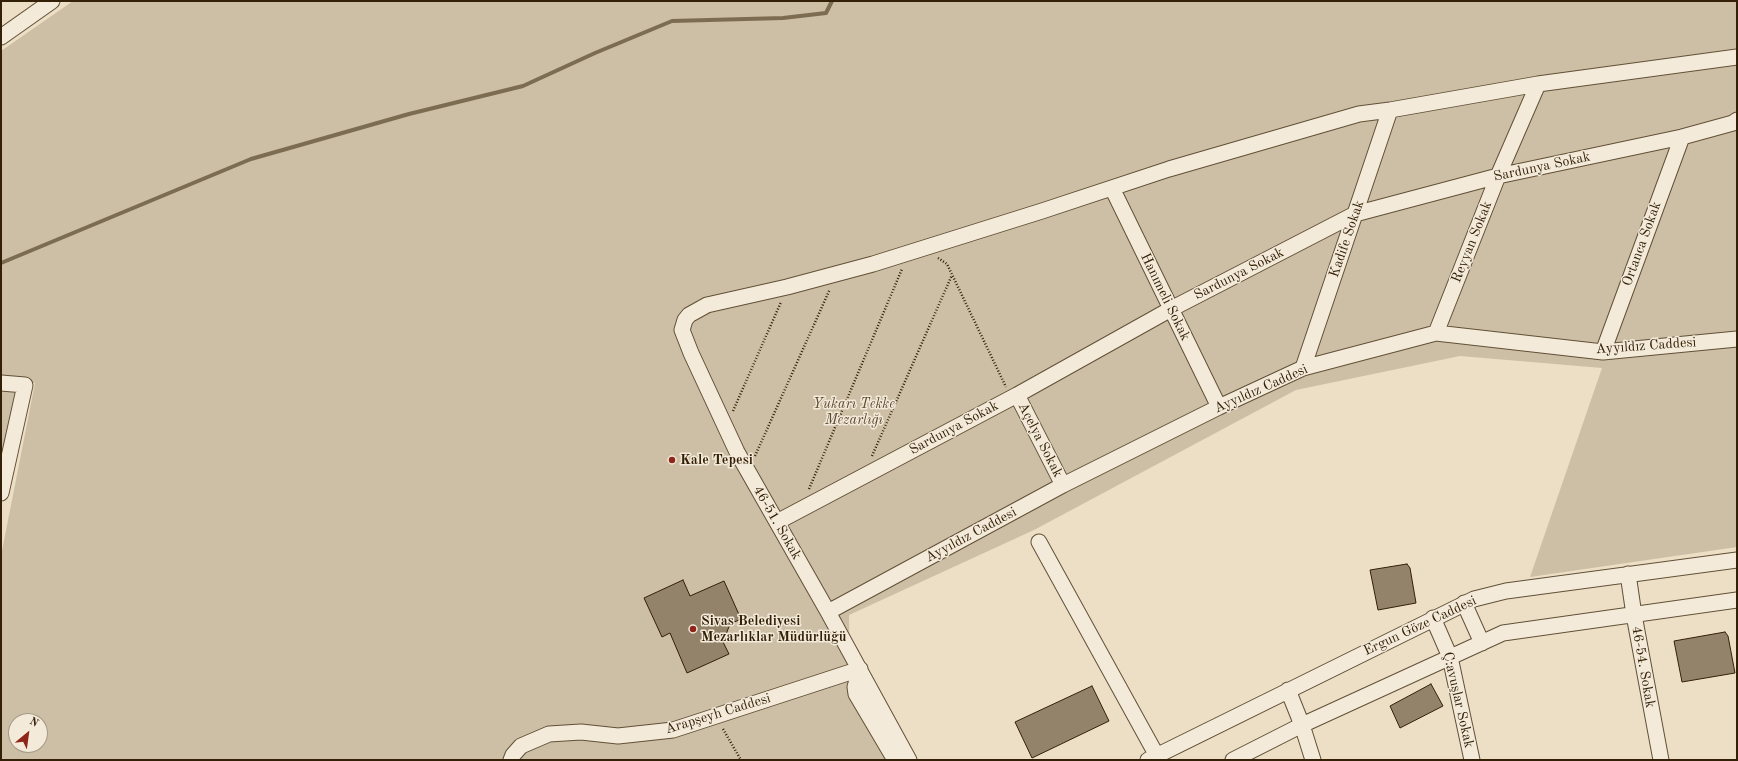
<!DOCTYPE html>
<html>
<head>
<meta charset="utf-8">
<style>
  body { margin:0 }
  #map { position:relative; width:1738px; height:761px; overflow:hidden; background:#ecdfc6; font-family:"Old Standard TT",serif }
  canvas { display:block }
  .frame { position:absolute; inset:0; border:2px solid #332006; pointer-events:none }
  .north { position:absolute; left:8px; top:713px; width:40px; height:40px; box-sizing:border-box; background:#f3eada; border:1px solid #a69985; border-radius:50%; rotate:29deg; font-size:11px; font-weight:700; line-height:16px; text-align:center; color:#332006 }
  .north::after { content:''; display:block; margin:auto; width:14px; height:18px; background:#8f2418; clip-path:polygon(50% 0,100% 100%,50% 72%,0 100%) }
</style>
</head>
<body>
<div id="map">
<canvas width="1738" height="761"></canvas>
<div class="frame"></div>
<div class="north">N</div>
</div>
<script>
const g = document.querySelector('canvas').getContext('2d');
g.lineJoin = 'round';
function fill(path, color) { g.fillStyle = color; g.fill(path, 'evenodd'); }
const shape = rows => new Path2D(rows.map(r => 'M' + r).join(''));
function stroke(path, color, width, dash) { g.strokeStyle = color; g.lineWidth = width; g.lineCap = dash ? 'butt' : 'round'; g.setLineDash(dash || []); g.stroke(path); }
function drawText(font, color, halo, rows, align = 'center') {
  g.font = font + ' "Old Standard TT",serif'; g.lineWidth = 3; g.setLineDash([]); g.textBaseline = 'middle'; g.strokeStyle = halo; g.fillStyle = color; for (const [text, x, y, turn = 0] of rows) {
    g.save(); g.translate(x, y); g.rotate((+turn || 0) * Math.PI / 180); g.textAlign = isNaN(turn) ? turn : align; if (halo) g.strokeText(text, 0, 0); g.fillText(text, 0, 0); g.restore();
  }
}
const green = shape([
  [73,1,1737,1,1737,547,1530,577,1602,368,1460,356,1296,390,1034,530,849,615,850,692,887,760,1,760,1,556,35,383,1,379,1,51],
  [16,721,40,721,40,745,16,745],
  [1,390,16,391,1,472]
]);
const stream = shape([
  [1,263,251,159,409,114,523,86,595,53,672,21,783,18,826,13,832,1]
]);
const building = shape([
  [1407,564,1410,568,1416,603,1378,610,1370,570,1407,564],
  [683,580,690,596,724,581,741,619,730,624,723,642,729,654,687,673,670,633,662,637,644,598,683,580],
  [1725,632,1728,636,1735,673,1682,682,1674,641,1725,632],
  [1431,684,1443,706,1400,728,1390,706,1431,684],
  [1092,686,1109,721,1032,758,1015,722,1092,686]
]);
const path = shape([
  [938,258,947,264,1006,387],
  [733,411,781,302],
  [755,456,830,289],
  [872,456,952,275],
  [809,489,902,269],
  [723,729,741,760]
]);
const street = shape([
  [1,37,52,1],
  [1112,188,1219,407],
  [1436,333,1498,176,1538,84],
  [1603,352,1682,137],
  [1303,368,1390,110],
  [1,383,25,385,1,493],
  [1017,395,1063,485],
  [777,522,1017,395,1171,309,1355,214,1498,176,1682,137,1733,123,1737,120],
  [1039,542,1157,756],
  [1628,574,1634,615,1661,760],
  [1464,603,1482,643],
  [828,612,1063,485,1219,407,1303,368,1436,333,1603,352,1737,339],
  [1433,618,1450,657,1472,760],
  [860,669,855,687,856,694,895,760],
  [1288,690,1302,725,1313,760],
  [511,760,513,755,521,746,549,734,581,732,618,736,673,730,860,669],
  [909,760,828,612,737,452,691,353,682,330,685,320,689,315,707,305,787,287,873,264,1042,211,1169,169,1359,114,1390,110,1538,84,1737,57],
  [1148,760,1474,599,1506,591,1737,560],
  [1233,760,1302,725,1503,633,1737,600]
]);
const markers = [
  [672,460,4,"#8f2418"],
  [693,629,4,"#8f2418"]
];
const streetNames = [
  ["Sardunya Sokak",1542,167,-12],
  ["Kadife Sokak",1347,239,-71],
  ["Reyyan Sokak",1472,242,-68],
  ["Ortanca Sokak",1642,244,-70],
  ["Sardunya Sokak",1239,274,-27],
  ["Hanımeli Sokak",1165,297,64],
  ["Ayyıldız Caddesi",1646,346,-4],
  ["Ayyıldız Caddesi",1261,389,-24],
  ["Sardunya Sokak",954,428,-28],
  ["Açelya Sokak",1040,440,63],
  ["46-51. Sokak",777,523,60],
  ["Ayyıldız Caddesi",971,535,-28],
  ["Ergun Göze Caddesi",1420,626,-25],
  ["46-54. Sokak",1643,667,80],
  ["Ç:avuşlar Sokak",1458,700,77],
  ["Arapşeyh Caddesi",718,714,-17]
];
const parkNames = [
  ["Yukarı Tekke",854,404],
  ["Mezarlığı",854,420]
];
const poiNames = [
  ["Kale Tepesi",680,460],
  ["Sivas Belediyesi",701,621],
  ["Mezarlıklar Müdürlüğü",701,637]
];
fill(green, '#cdbfa5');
stroke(stream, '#7c6c52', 4);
fill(building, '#93836a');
stroke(building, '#332006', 1);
stroke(street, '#615036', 17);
stroke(path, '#332006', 2.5, [1, 2]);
stroke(street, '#f3eada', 15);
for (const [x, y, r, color] of markers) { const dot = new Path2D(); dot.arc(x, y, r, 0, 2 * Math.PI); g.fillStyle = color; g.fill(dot); stroke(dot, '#f3eada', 1.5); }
drawText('14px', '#332006', '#f3eada', streetNames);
drawText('italic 14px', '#5a482e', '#f3eada', parkNames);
drawText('bold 14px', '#332006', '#f3eada', poiNames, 'left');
</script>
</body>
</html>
